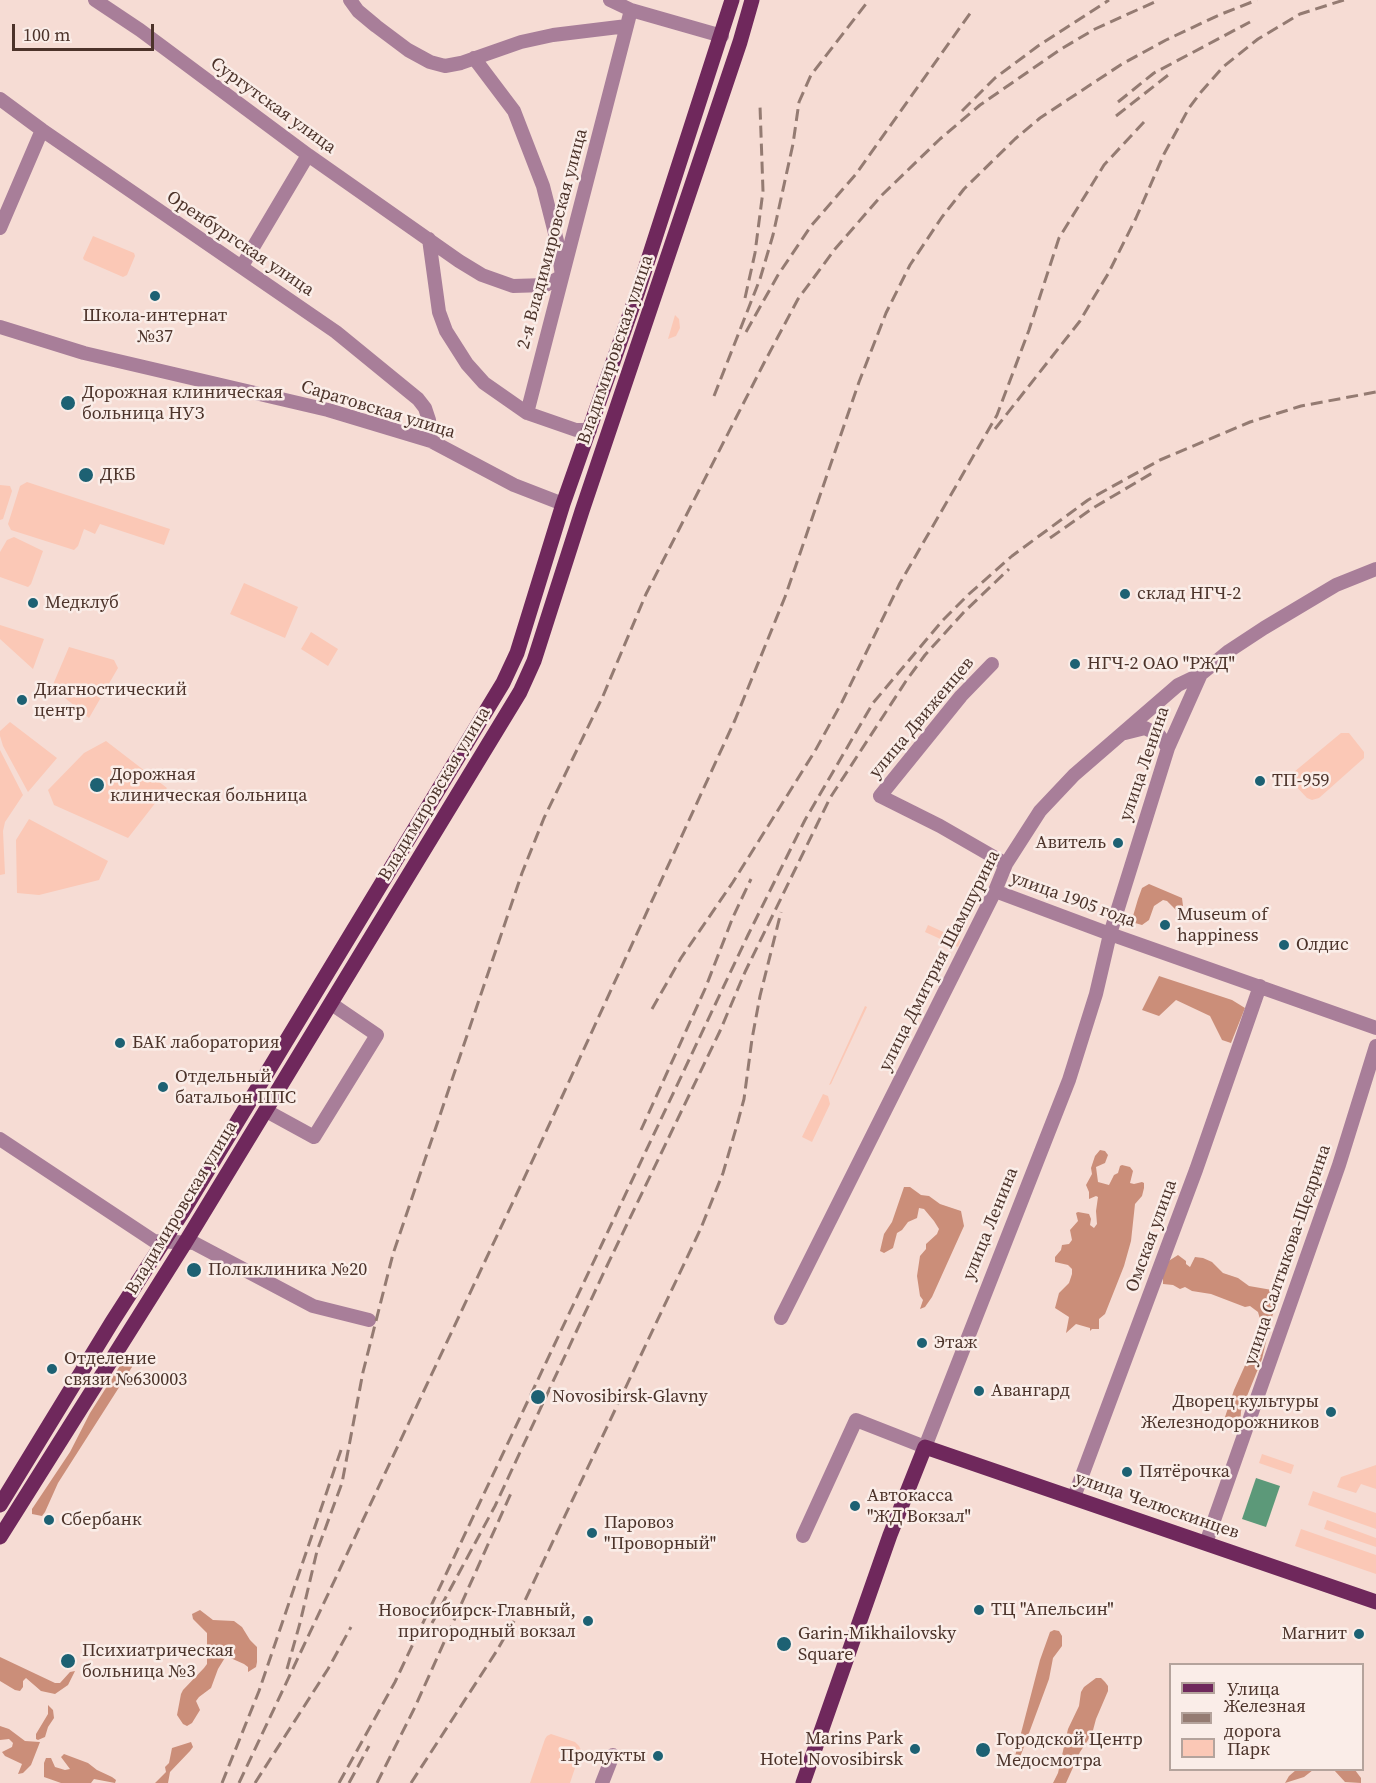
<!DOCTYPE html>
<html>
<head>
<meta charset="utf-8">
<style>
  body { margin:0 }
  #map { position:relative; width:1376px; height:1783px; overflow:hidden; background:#f6dcd4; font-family:"Source Serif 4",serif }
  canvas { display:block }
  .legend { position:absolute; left:1169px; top:1663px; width:195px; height:108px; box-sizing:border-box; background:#faede8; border:2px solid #b4a39c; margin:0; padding:8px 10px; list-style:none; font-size:18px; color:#4c332a }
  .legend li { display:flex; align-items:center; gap:12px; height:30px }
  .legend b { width:30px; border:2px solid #b4a39c }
  .scale { position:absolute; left:12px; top:24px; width:142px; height:27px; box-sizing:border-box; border:3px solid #4c332a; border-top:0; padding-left:8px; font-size:18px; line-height:21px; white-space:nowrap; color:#4c332a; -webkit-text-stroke:4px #faede8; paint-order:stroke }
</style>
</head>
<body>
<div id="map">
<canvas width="1376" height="1783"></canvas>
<ul class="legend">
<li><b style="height:8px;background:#6f285c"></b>Улица</li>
<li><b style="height:8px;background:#947b72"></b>Железная дорога</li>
<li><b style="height:16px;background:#fbc8b6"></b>Парк</li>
</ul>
<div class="scale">100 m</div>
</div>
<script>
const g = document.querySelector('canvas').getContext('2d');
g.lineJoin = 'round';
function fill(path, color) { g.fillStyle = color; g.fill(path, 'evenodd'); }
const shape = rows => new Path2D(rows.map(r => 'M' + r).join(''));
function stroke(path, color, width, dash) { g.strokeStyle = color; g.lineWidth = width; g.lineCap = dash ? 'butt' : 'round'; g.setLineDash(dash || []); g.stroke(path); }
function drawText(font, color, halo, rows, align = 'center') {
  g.font = font + ' "Source Serif 4",serif'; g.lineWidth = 5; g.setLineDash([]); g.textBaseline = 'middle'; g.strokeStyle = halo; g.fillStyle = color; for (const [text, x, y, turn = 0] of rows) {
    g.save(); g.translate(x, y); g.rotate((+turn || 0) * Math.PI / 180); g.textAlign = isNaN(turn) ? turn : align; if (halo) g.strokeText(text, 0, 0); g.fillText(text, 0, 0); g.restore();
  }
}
const green = shape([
  [93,236,134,253,135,256,127,275,123,277,84,260,83,258],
  [675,315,679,319,680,328,676,336,668,339],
  [27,482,170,529,164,545,100,524,95,534,84,529,78,546,74,550,11,530,8,524,20,486],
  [0,485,10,486,12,491,3,519,0,520],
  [14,537,43,551,31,584,28,587,0,577,0,552,7,540],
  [244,583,298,607,285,638,230,614],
  [0,625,44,639,33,669,0,639],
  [311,632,338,649,328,666,301,649],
  [69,647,114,660,118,668,89,718,52,687],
  [10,722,57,758,28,792,3,746,0,736,0,731],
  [1341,733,1349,733,1364,752,1364,758,1319,798,1312,800,1307,798,1293,783,1294,772],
  [106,741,167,788,128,838,54,805,48,790,84,753],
  [0,750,23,795,5,822,3,831,5,874,0,875],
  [29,819,108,861,99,880,39,895,17,893,16,840],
  [928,925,961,940,958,947,925,932],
  [865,1006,867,1007,831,1084,829,1085],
  [823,1094,828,1096,830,1104,812,1142,802,1137],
  [1262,1454,1294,1465,1291,1474,1259,1463],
  [1376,1465,1376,1489,1361,1484,1356,1493,1337,1487,1341,1477],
  [1313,1491,1376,1513,1376,1529,1308,1505],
  [1327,1520,1376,1538,1376,1547,1324,1529],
  [1301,1529,1376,1555,1376,1574,1295,1546],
  [551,1734,575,1742,579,1746,581,1750,570,1783,530,1783,545,1739,547,1736]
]);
const forest = shape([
  [1149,884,1182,898,1183,906,1176,910,1167,901,1163,900,1154,906,1149,920,1142,925,1135,923,1133,916,1138,899,1142,888],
  [1159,976,1232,1000,1245,1008,1231,1043,1222,1040,1210,1016,1176,1000,1159,1016,1142,1010],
  [1100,1150,1105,1151,1108,1155,1105,1163,1096,1167,1098,1182,1109,1185,1114,1175,1118,1173,1120,1166,1122,1165,1130,1167,1133,1171,1130,1183,1134,1184,1142,1182,1144,1183,1144,1188,1142,1196,1135,1204,1131,1241,1124,1266,1105,1314,1099,1319,1099,1329,1092,1329,1090,1331,1090,1328,1076,1324,1066,1333,1069,1317,1055,1308,1059,1293,1069,1283,1072,1274,1072,1269,1068,1265,1055,1262,1055,1257,1061,1250,1062,1245,1069,1244,1072,1240,1070,1230,1078,1221,1076,1213,1078,1212,1089,1214,1091,1219,1090,1225,1094,1228,1097,1224,1096,1211,1098,1197,1096,1196,1089,1199,1089,1192,1086,1185,1092,1174,1091,1168,1095,1156],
  [904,1187,910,1187,921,1195,929,1196,940,1204,961,1211,964,1226,932,1297,925,1307,920,1309,923,1300,920,1296,917,1276,920,1256,926,1249,926,1244,937,1234,939,1229,934,1221,924,1209,919,1208,917,1218,908,1222,902,1230,897,1233,893,1248,884,1253,880,1251,884,1234,892,1222],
  [1178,1255,1186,1261,1186,1264,1190,1267,1195,1257,1203,1258,1212,1262,1223,1273,1238,1278,1249,1286,1272,1290,1278,1299,1271,1320,1262,1359,1241,1411,1240,1425,1231,1430,1223,1430,1222,1426,1234,1390,1259,1334,1260,1319,1258,1312,1250,1306,1245,1307,1211,1294,1192,1291,1185,1287,1180,1289,1173,1285,1163,1284,1163,1274,1167,1262],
  [128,1360,133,1361,132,1367,58,1483,45,1512,42,1516,32,1514,32,1509,70,1452,90,1413,123,1361],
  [200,1610,213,1620,234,1621,242,1627,250,1640,257,1647,257,1662,256,1667,248,1672,248,1667,244,1664,226,1656,218,1669,211,1688,199,1697,196,1701,200,1710,192,1723,187,1726,183,1724,177,1715,181,1694,183,1690,204,1668,207,1664,207,1633,193,1619,192,1614],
  [1054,1630,1059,1631,1062,1636,1062,1646,1053,1658,1049,1679,1022,1752,1018,1762,1013,1764,1040,1660,1050,1632],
  [0,1657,55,1683,60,1683,70,1672,75,1671,68,1685,55,1694,41,1691,26,1678,23,1681,23,1687,20,1691,15,1690,0,1681],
  [1096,1678,1101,1678,1105,1682,1108,1686,1108,1691,1096,1719,1092,1734,1080,1752,1066,1783,1053,1783,1058,1773,1068,1729,1079,1706,1081,1692,1084,1687],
  [48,1705,53,1710,54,1718,48,1727,45,1737,38,1740,36,1739,36,1734,48,1714],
  [0,1726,9,1729,25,1741,40,1742,31,1765,23,1773,18,1774,22,1764,5,1756,2,1752,12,1747,13,1743,9,1739,0,1740],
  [191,1742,193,1747,190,1751,170,1772,168,1783,155,1783,166,1772,165,1767,169,1763,172,1748],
  [64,1754,88,1763,97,1770,112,1777,116,1780,115,1783,94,1779,91,1783,61,1783,44,1777,44,1763,46,1758,51,1758,55,1767,65,1770,70,1769,61,1757],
  [1296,1770,1313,1770,1304,1777,1285,1783,1289,1776],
  [1334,1770,1355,1770,1361,1778,1361,1783,1345,1782]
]);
const water = shape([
  [1256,1478,1280,1486,1266,1527,1242,1519]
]);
const minor = shape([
  [95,0,140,30,308,155,459,261,482,275,513,286,546,285,562,276,557,241,543,186,514,111,474,58],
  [350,0,358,11,376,26,408,50,430,62,445,66,461,63,521,42,553,35,627,26],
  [610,0,631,10,722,36],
  [0,99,42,130,336,332,418,399,425,408,429,420,431,441],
  [0,228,42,130],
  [429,239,439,312,446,331,467,364,484,383,527,413],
  [242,266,308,155],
  [0,327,84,353,328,410,431,441,514,485,563,504],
  [590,430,576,430,527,413,631,10],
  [992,664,961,696,880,796,940,826,1006,864],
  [1125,733,1145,728,1159,735,1168,748],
  [995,891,1110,934,1376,1028],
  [272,1114,314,1137,377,1035,336,1007],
  [0,1139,154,1241,194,1243,313,1306,369,1320],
  [781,1318,995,891,1006,864,1040,811,1074,775,1178,685,1201,674,1229,651,1264,628,1336,585,1376,569],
  [1074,1497,1196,1170,1260,986],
  [803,1536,856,1420,925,1447,1069,1080,1096,994,1110,934,1168,748,1201,674],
  [1206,1543,1339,1165,1376,1046],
  [602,1783,613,1755]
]);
const major = shape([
  [0,1505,112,1322,182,1213,503,683,517,653,563,504,638,291,732,0],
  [0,1537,185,1243,520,692,534,661,582,511,740,42,752,0],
  [803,1783,890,1535,925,1447,1376,1602]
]);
const rail = shape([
  [1118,102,1154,73,1250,22],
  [962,111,995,78,1038,46,1109,0],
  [1116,116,1172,72],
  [745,298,755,253,763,191,760,106],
  [746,332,778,275,811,226,856,174,971,12],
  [714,396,760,279,773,235,793,144,799,102,811,75,869,0],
  [995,429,1080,321,1094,297,1108,274,1136,218,1164,154,1189,108,1201,92,1223,67,1258,39,1300,14,1344,0],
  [1050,538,1093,508,1154,472],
  [652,1009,681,958,733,882,815,751,842,702,900,583,997,415,1029,330,1059,238,1104,165,1144,122],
  [641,1130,705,989,733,917,751,879],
  [432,1623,495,1506,604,1272,720,1031,745,972,830,798,906,681,925,655,964,612,1009,569],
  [287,1669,300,1623,317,1551,342,1483,363,1372,393,1254,522,873,544,818,603,696,646,594,764,363,798,299,835,249,882,195,940,139,980,105,1061,49,1095,29,1159,0],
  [222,1783,259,1691,341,1450],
  [239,1783,544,1136,735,720,785,597,859,382,886,313,910,265,942,217,964,189,1015,139,1040,118,1122,64,1166,40,1219,15,1257,0],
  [255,1783,328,1669,351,1627],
  [339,1783,395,1682,748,935,805,820,873,703,943,620,969,594,1012,556,1088,500,1160,460,1250,422,1301,406,1376,392],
  [349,1783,369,1746],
  [377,1783,415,1707,512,1491],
  [411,1783,496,1652,520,1611,701,1228,723,1173,737,1125,744,1099,752,1039,760,996,781,912]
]);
const markers = [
  [155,296,6,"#1d6173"],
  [68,403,8,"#1d6173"],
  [86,475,8,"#1d6173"],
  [1125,594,6,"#1d6173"],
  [33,603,6,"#1d6173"],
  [1075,664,6,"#1d6173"],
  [22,700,6,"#1d6173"],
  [1260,781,6,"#1d6173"],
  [97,785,8,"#1d6173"],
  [1118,843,6,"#1d6173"],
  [1165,925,6,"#1d6173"],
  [1284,945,6,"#1d6173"],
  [120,1043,6,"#1d6173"],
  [163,1087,6,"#1d6173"],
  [194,1270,8,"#1d6173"],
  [922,1343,6,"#1d6173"],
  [52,1369,6,"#1d6173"],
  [979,1391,6,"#1d6173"],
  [538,1397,8,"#1d6173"],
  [1331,1412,6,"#1d6173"],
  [1127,1472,6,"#1d6173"],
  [855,1506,6,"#1d6173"],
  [49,1520,6,"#1d6173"],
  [592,1533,6,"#1d6173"],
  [979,1610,6,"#1d6173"],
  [588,1621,6,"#1d6173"],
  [1359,1634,6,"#1d6173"],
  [784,1644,8,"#1d6173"],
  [68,1661,8,"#1d6173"],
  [915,1749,6,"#1d6173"],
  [983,1750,8,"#1d6173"],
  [658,1756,6,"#1d6173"]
];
const streetNames = [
  ["Сургутская улица",273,106,36],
  ["2-я Владимировская улица",553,239,-75],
  ["Оренбургская улица",240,244,34],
  ["Владимировская улица",616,350,-71],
  ["Саратовская улица",378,410,17],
  ["улица Движенцев",922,718,-50],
  ["улица Ленина",1145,764,-71],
  ["Владимировская улица",435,794,-59],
  ["улица 1905 года",1073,900,20],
  ["улица Дмитрия Шамшурина",940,961,-63],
  ["Владимировская улица",182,1208,-59],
  ["улица Ленина",991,1224,-68],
  ["Омская улица",1152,1236,-70],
  ["улица Салтыкова-Щедрина",1288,1255,-71],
  ["улица Челюскинцев",1157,1506,19]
];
const poiNames = [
  ["Школа-интернат",155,316,"center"],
  ["№37",155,337,"center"],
  ["Дорожная клиническая",82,393],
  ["больница НУЗ",82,414],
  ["ДКБ",100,475],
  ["склад НГЧ-2",1137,594],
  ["Медклуб",45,603],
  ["НГЧ-2 ОАО \"РЖД\"",1087,664],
  ["Диагностический",34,690],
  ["центр",34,711],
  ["Дорожная",110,775],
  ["клиническая больница",110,796],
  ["ТП-959",1272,781],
  ["Авитель",1106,843,"right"],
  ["Museum of",1177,915],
  ["happiness",1177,936],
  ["Олдис",1296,945],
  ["БАК лаборатория",132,1043],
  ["Отдельный",175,1077],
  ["батальон ППС",175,1098],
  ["Поликлиника №20",208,1270],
  ["Этаж",934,1343],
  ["Отделение",64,1359],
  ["связи №630003",64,1380],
  ["Авангард",991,1391],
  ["Novosibirsk-Glavny",552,1397],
  ["Дворец культуры",1319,1402,"right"],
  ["Железнодорожников",1319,1423,"right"],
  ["Пятёрочка",1139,1472],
  ["Автокасса",867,1496],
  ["\"ЖД Вокзал\"",867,1517],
  ["Сбербанк",61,1520],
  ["Паровоз",604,1523],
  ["\"Проворный\"",604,1544],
  ["ТЦ \"Апельсин\"",991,1610],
  ["Новосибирск-Главный,",576,1611,"right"],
  ["пригородный вокзал",576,1632,"right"],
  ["Garin-Mikhailovsky",798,1634],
  ["Square",798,1655],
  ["Магнит",1347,1634,"right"],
  ["Психиатрическая",82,1651],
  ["больница №3",82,1672],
  ["Marins Park",903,1739,"right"],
  ["Hotel Novosibirsk",903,1760,"right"],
  ["Городской Центр",996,1740],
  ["Медосмотра",996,1761],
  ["Продукты",646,1756,"right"]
];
fill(green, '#fbc8b6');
fill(forest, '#cb8e79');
fill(water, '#5c9979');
stroke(minor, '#a87e99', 14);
stroke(major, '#6f285c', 15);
stroke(rail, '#947b72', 3, [12, 6]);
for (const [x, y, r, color] of markers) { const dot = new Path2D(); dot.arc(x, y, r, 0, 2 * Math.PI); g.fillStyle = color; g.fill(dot); stroke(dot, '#faede8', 2); }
drawText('18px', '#4c332a', '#faede8', streetNames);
drawText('18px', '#4c332a', '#faede8', poiNames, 'left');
</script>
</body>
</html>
